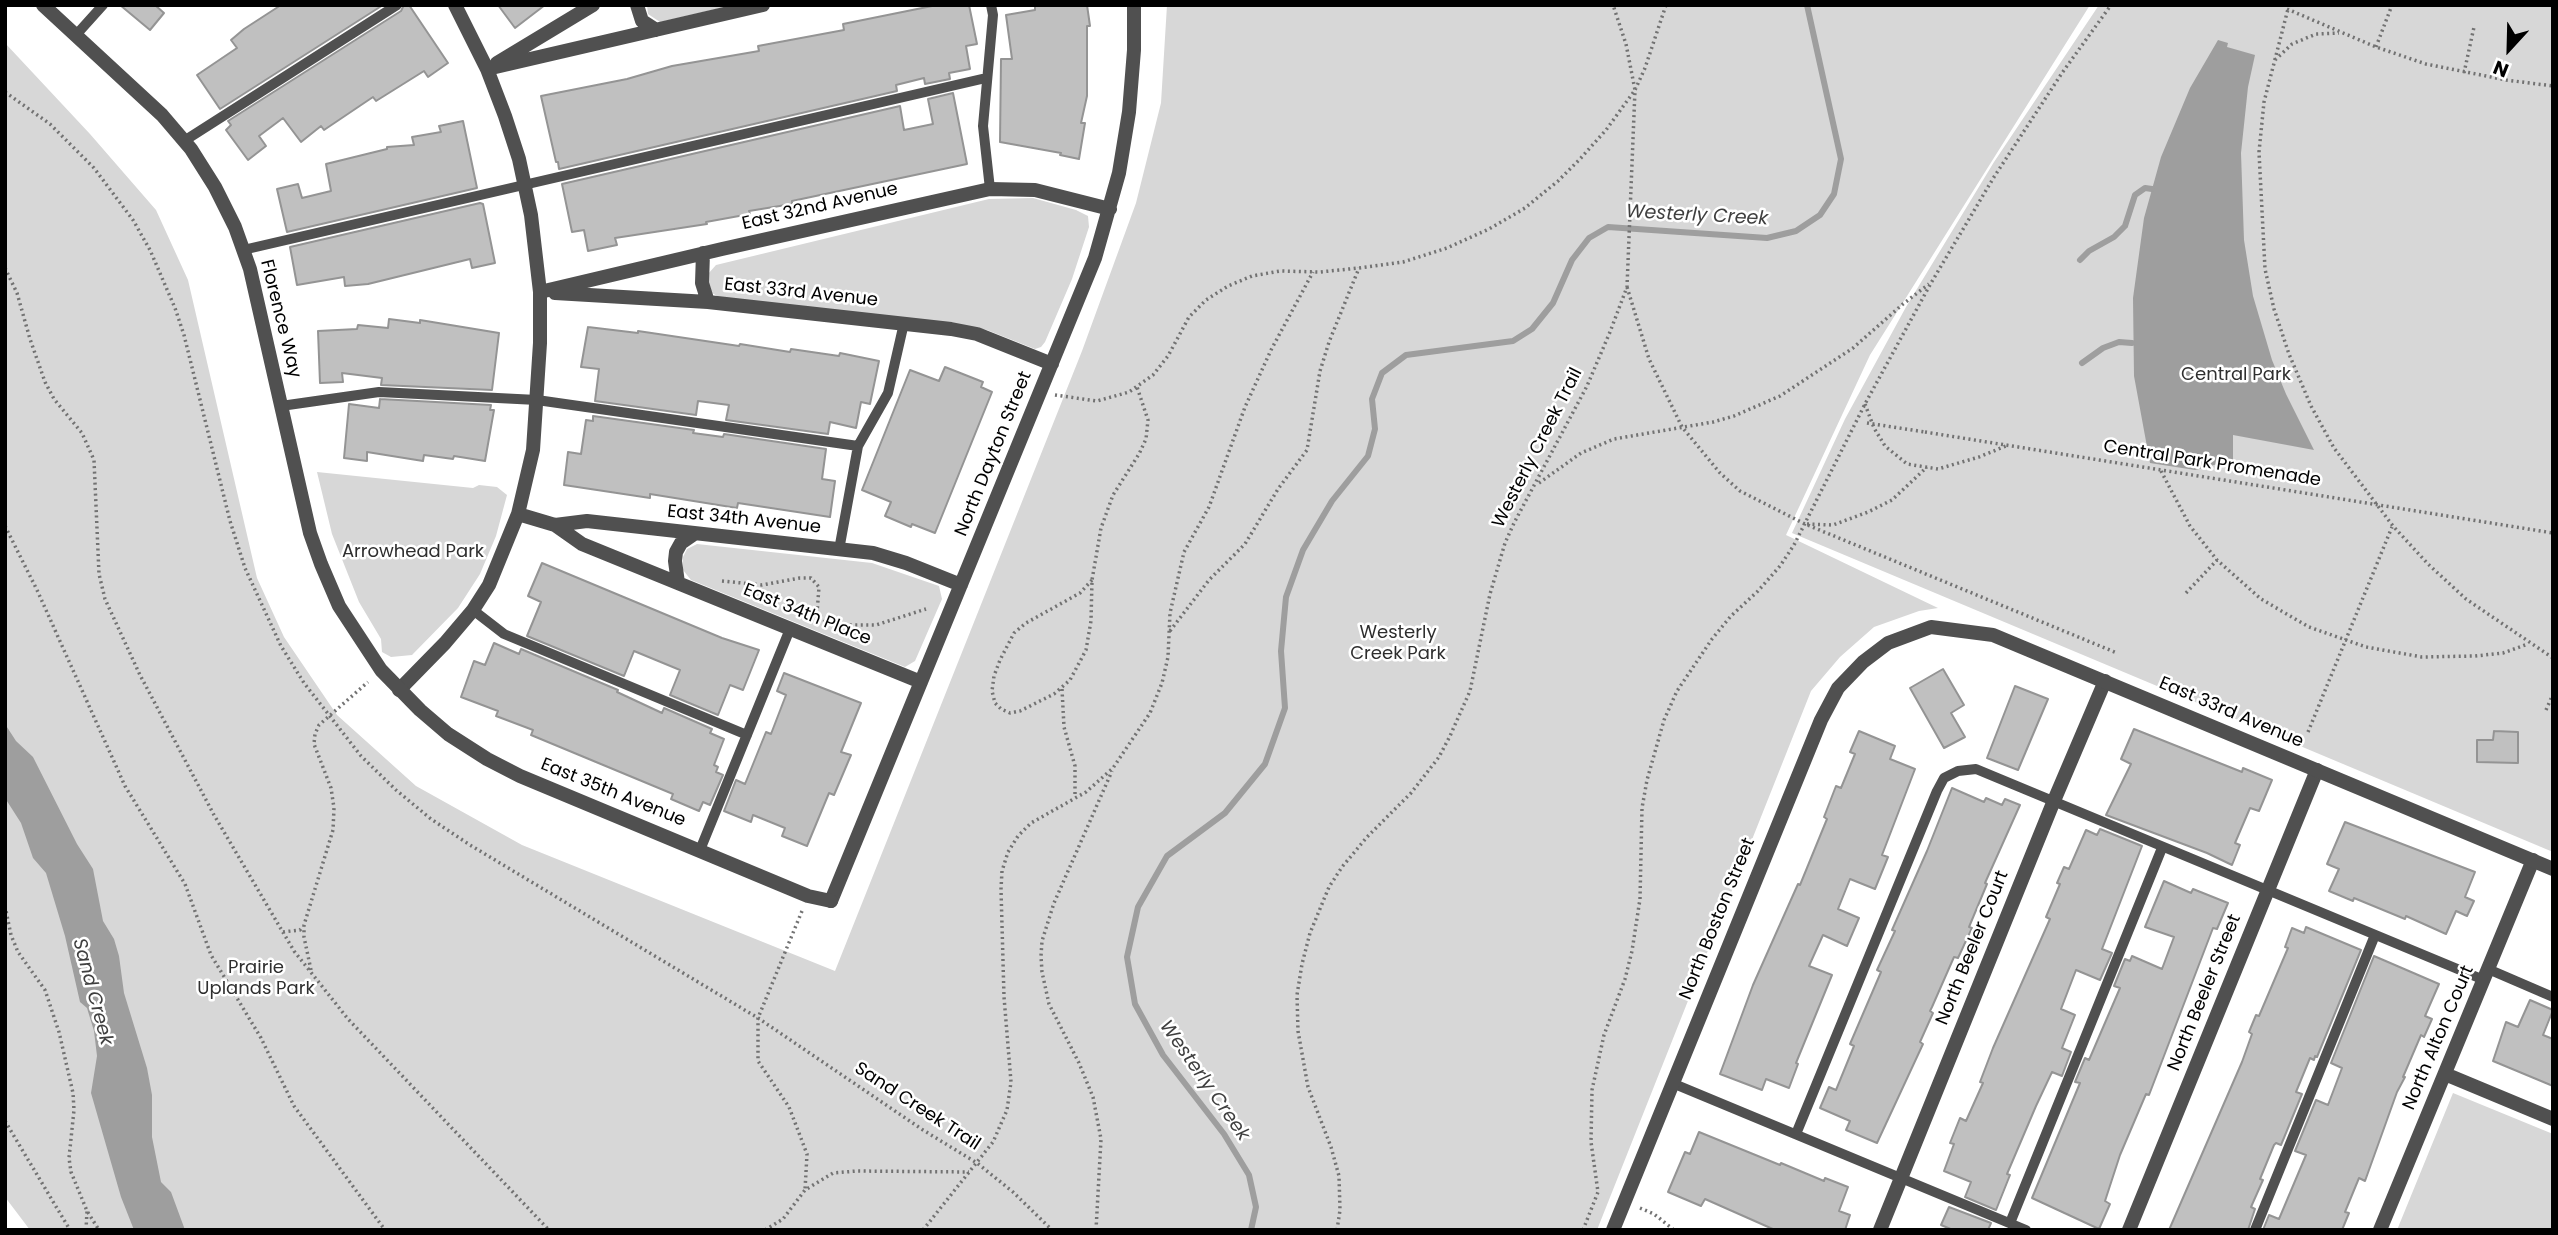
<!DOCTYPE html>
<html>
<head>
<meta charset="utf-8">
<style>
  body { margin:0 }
  #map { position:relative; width:2558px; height:1235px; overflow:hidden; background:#fff; font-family:Poppins,sans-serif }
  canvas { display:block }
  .frame { position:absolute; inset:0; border:7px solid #000; pointer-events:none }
  .north { position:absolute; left:2474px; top:14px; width:70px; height:70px; -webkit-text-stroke:5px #fff; paint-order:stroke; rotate:202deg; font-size:19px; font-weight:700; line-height:28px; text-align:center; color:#000 }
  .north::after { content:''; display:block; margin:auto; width:24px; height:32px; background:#000; clip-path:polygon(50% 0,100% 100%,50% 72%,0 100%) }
</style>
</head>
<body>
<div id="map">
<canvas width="2558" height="1235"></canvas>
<div class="frame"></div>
<div class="north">N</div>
</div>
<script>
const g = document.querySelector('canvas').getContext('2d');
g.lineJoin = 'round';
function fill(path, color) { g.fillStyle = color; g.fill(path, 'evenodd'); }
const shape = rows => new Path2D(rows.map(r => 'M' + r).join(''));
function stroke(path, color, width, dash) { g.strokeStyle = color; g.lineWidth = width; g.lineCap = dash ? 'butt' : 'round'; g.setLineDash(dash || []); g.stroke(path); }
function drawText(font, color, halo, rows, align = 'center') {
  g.font = font + ' Poppins,sans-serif'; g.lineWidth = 5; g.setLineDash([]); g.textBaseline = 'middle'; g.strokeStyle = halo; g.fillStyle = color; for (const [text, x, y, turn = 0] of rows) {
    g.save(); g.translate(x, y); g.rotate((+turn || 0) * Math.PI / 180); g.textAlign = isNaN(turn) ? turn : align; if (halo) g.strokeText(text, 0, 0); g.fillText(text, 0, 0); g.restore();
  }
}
const green = shape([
  [647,5,733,5,660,22,648,14],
  [1167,5,2090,5,1870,355,1786,535,1938,608,1919,611,1874,627,1840,657,1811,691,1597,1230,30,1230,5,1197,5,43,90,134,156,210,188,280,257,578,284,637,337,715,416,786,522,845,835,971,1082,351,1136,203,1161,103],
  [2099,5,2553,5,2553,852,1792,533,1845,419,1906,307,1994,162],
  [1033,198,1076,210,1088,216,1089,227,1072,279,1045,342,1041,347,1035,349,987,330,954,324,719,297,712,293,708,284,708,274,716,265,989,199],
  [317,472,473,488,479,485,497,487,507,495,496,536,480,574,458,608,412,655,391,657,382,652,381,639,359,602,332,534],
  [697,544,872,563,939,586,942,599,915,661,905,667,691,580,683,570,683,557,687,549],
  [2453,1093,2553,1134,2553,1230,2397,1230]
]);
const water = shape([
  [2218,40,2228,43,2227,47,2255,55,2248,87,2241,153,2244,240,2253,296,2272,360,2286,394,2314,450,2233,435,2233,460,2195,470,2150,463,2134,376,2133,298,2144,218,2161,157,2190,88],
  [5,724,16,741,33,757,77,844,93,869,103,921,114,939,119,956,124,993,147,1068,152,1095,152,1137,161,1182,171,1192,185,1230,134,1230,121,1197,91,1093,97,1056,94,1031,87,1008,80,1002,65,936,46,873,33,858,21,823,5,798]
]);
const stream = shape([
  [2080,260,2089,251,2114,237,2125,226,2135,195,2145,188,2152,189],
  [2082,363,2103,348,2119,342,2132,343],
  [1251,1230,1256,1207,1249,1175,1224,1134,1163,1055,1135,1004,1127,957,1138,907,1167,856,1225,813,1265,764,1285,708,1281,651,1286,597,1303,550,1332,501,1368,456,1375,429,1372,399,1382,373,1406,355,1513,341,1532,329,1553,303,1572,260,1589,238,1608,227,1767,238,1796,231,1820,215,1834,194,1841,159,1807,5]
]);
const building = shape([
  [120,5,155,5,164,13,150,30,120,5],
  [281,5,383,5,220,109,197,75,237,48,231,40,244,29,281,5],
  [404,5,409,5,448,63,428,77,424,71,376,101,373,97,324,130,321,126,301,142,283,118,259,136,266,146,248,160,226,130,231,125,228,121,401,11,404,5],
  [498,5,545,5,515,28,498,5],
  [937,5,969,5,977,44,966,46,970,69,949,73,950,79,925,84,924,78,896,85,897,91,559,169,558,162,556,162,541,96,627,79,672,66,759,51,758,46,844,30,843,24,937,5],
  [1035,5,1087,5,1090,26,1087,26,1087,96,1081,123,1085,123,1079,159,1060,155,1061,153,1000,142,1001,59,1012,59,1006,15,1035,10,1035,5],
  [953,93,967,164,792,201,792,204,749,211,750,214,706,222,707,224,615,238,617,245,588,251,584,230,572,232,562,184,900,106,904,130,933,124,928,99,953,93],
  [463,121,477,188,287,232,277,189,298,184,302,198,331,191,326,164,387,149,387,147,414,145,412,137,441,132,439,126,463,121],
  [480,203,483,204,495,263,472,268,470,259,368,284,345,286,344,277,297,285,290,247,480,203],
  [389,319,420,323,420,320,499,333,492,390,381,385,382,378,342,373,343,382,320,383,318,331,357,329,358,325,388,328,389,319],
  [588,327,638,333,638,331,739,346,740,344,790,352,791,349,839,356,840,353,879,361,870,404,861,402,856,428,830,422,828,434,726,420,729,405,698,401,696,415,595,401,599,369,581,367,588,327],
  [945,367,983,382,981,387,992,392,935,533,912,524,911,527,885,516,891,502,862,490,910,370,939,381,945,367],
  [380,399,491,405,490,410,494,410,485,461,454,456,453,459,424,455,423,461,367,452,367,461,344,458,349,404,379,408,380,399],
  [593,416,694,430,693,433,723,437,724,434,826,449,822,479,835,481,830,517,738,503,737,508,650,494,650,498,564,485,568,452,581,454,586,420,593,421,593,416],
  [542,563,722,638,759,650,743,690,730,685,718,715,670,695,680,670,634,651,624,676,527,636,541,602,528,596,542,563],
  [494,643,519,654,521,649,618,690,617,692,662,713,664,708,712,729,710,733,724,739,714,765,718,767,716,772,723,775,710,805,703,802,699,811,671,799,673,794,531,735,533,730,496,716,498,711,461,697,474,661,485,665,494,643],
  [1943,669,1964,705,1951,713,1965,737,1944,748,1910,688,1943,669],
  [784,673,861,703,841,752,851,755,834,795,829,793,807,846,782,836,785,828,753,815,751,822,724,811,736,780,745,784,766,732,771,734,786,695,777,691,784,673],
  [2015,686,2048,699,2018,770,1987,758,2015,686],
  [2134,729,2242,772,2243,768,2272,780,2259,811,2250,808,2235,843,2240,845,2232,865,2207,853,2106,815,2131,764,2121,759,2134,729],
  [1859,731,1895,746,1890,759,1915,769,1882,855,1888,857,1875,889,1850,879,1838,909,1859,918,1847,946,1823,935,1809,966,1832,975,1796,1063,1798,1064,1789,1088,1766,1079,1762,1090,1720,1074,1753,985,1798,884,1800,885,1827,819,1824,817,1836,786,1841,788,1855,754,1850,752,1859,731],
  [2494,731,2518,732,2518,763,2477,762,2477,740,2493,740,2494,731],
  [1952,788,1984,802,1986,798,2002,805,2005,799,2020,805,1985,883,1987,884,1969,927,1972,928,1958,958,1954,957,1932,1007,1930,1011,1933,1013,1920,1042,1923,1044,1877,1143,1846,1130,1850,1121,1820,1108,1829,1087,1836,1090,1854,1046,1850,1044,1881,972,1877,970,1895,931,1892,930,1927,851,1952,788],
  [2345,822,2475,872,2465,897,2474,901,2467,916,2456,911,2446,934,2406,916,2405,919,2354,898,2353,901,2329,891,2339,869,2327,864,2345,822],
  [2100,829,2142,846,2102,949,2112,953,2100,980,2076,970,2061,1009,2075,1015,2062,1048,2071,1052,2062,1076,2052,1072,2036,1106,2007,1174,2010,1175,1996,1210,1965,1197,1971,1182,1944,1171,1954,1144,1950,1143,1960,1118,1966,1121,1983,1083,1980,1082,1993,1048,2050,919,2046,917,2060,884,2057,883,2064,867,2069,869,2086,830,2097,835,2100,829],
  [2164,881,2191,893,2193,889,2228,903,2217,929,2213,928,2149,1095,2146,1094,2120,1155,2105,1201,2110,1204,2099,1229,2032,1198,2080,1083,2075,1082,2085,1058,2089,1060,2120,988,2114,986,2125,959,2130,961,2132,956,2162,969,2174,937,2145,927,2164,881],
  [2306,927,2361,950,2317,1057,2315,1056,2314,1060,2310,1058,2296,1092,2302,1094,2281,1145,2276,1143,2274,1145,2260,1179,2263,1180,2251,1207,2255,1209,2248,1230,2169,1230,2242,1062,2252,1034,2249,1032,2256,1015,2259,1016,2288,948,2285,947,2292,928,2304,933,2306,927],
  [2374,956,2439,984,2425,1016,2432,1019,2424,1037,2421,1035,2403,1077,2405,1077,2397,1092,2365,1181,2359,1178,2345,1212,2349,1213,2342,1230,2263,1230,2269,1215,2279,1219,2306,1155,2295,1151,2316,1100,2328,1105,2342,1068,2331,1063,2374,956],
  [2530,1000,2553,1010,2543,1035,2553,1039,2553,1086,2493,1061,2506,1022,2518,1027,2530,1000],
  [1699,1132,1780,1165,1781,1163,1824,1181,1825,1178,1848,1187,1839,1211,1850,1215,1845,1230,1775,1230,1705,1199,1701,1206,1668,1192,1685,1152,1690,1154,1699,1132],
  [1949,1207,1991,1223,1988,1230,1953,1230,1941,1225,1949,1207]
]);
const path = shape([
  [2289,5,2264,102,2259,152,2265,269,2274,309,2289,354,2311,406,2334,448,2393,526,2428,564,2466,599,2553,658],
  [2287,9,2376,47,2426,64,2506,80,2553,86],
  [2376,47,2392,5],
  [2275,60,2292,44,2316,34,2339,33],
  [2464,73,2474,27],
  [5,92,50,124,94,168,133,220,150,250,175,308,184,335,230,521,245,568,281,646,304,683,361,756,396,790,431,819,470,845,758,1018,923,1130,977,1163,1013,1192,1052,1230],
  [5,268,17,293,30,339,45,382,54,399,82,433,94,460,99,574,105,599,140,675,214,815,294,951,348,1019,549,1230],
  [1627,287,1649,359,1682,427,1720,473,1740,491,1805,524,2117,653],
  [1055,395,1097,401,1129,392,1153,375,1168,356,1189,317,1206,300,1228,286,1252,276,1280,271,1320,272,1359,268,1403,262,1447,248,1489,229,1525,208,1558,181,1580,159,1606,130,1635,90,1626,44,1613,5],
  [1865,404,1874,428,1885,446,1907,464,1938,469,1979,457,2006,446],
  [1925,432,2553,533],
  [2161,471,2190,526,2217,560,2261,599,2309,627,2366,647,2422,657,2475,656,2503,653,2528,644],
  [1539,483,1581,453,1614,439,1713,422,1734,416,1780,396,1853,348,1903,304,1929,284],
  [1807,524,1833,525,1868,512,1892,500,1927,467],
  [5,526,37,590,125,786,185,884,211,955,261,1038,294,1106,385,1230],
  [1092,580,1080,593,1026,623,1014,633,1000,660,994,676,992,691,995,703,1001,709,1010,713,1020,711,1054,694,1070,680,1086,650,1091,621,1092,580,1101,528,1113,495,1139,454,1146,439,1148,420,1137,387],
  [722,581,762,585,800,578,811,578,819,587,817,613,826,622,834,625,876,625,926,609],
  [2186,593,2217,560],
  [2553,601,2553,610],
  [1170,631,1209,580,1245,544,1278,489,1307,450,1320,371,1329,342,1359,268],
  [1062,689,1064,727,1075,766,1075,797],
  [2546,710,2553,694],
  [2308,732,2392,527],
  [5,906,11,935,18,952,45,990,59,1032,73,1093,74,1110,69,1158,71,1172,87,1211,99,1230],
  [802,911,758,1018,758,1061,789,1107,807,1154,805,1190],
  [283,932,300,930,303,926],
  [311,970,304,937,304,925,333,830,334,808,331,788,314,744,315,734,319,725,368,682],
  [5,1121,70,1230],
  [1640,1208,1654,1214,1674,1230],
  [86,1230,87,1211],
  [765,1230,783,1219,805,1190,833,1173,857,1171,969,1172],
  [923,1230,993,1142,1007,1110,1011,1082,1004,997,1001,889,1002,871,1008,852,1018,836,1031,823,1086,792,1113,768,1150,713,1162,683,1168,657,1170,613,1184,552,1209,507,1245,407,1271,350,1313,272],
  [1096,1230,1101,1139,1093,1097,1079,1063,1049,1004,1042,972,1041,956,1042,941,1054,903,1112,771],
  [1337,1230,1340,1210,1339,1176,1331,1147,1308,1087,1298,1031,1297,995,1302,964,1310,933,1329,887,1342,867,1367,837,1411,793,1439,757,1450,736,1470,691,1490,594,1505,543,1514,523,1587,386,1610,332,1627,287,1635,90,1645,68,1666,5],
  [1583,1230,1598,1192,1591,1142,1592,1090,1604,1035,1625,979,1632,951,1640,899,1642,808,1647,780,1664,720,1677,691,1712,639,1731,616,1758,591,1780,566,1794,545,1865,404,1931,283,1994,177,2062,73,2111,5]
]);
const service = shape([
  [76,35,103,5],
  [184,141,397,5],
  [990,189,983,126,993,15,991,5],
  [243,250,986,78],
  [281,406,379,392,537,400,858,446],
  [839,550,858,446,888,393,904,323],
  [473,610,504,634,747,735],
  [700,850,790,629],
  [2488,969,2553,997],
  [1672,1083,2026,1230],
  [1796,1134,1937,791,1944,778,1958,771,1976,769,2484,980],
  [2010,1223,2162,848],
  [2255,1230,2375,935]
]);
const minor = shape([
  [637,5,642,21,656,30],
  [497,63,593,5],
  [487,69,763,5],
  [703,253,702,283,708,302],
  [540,292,722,249,990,189,1035,190,1110,209],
  [555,293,708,302,951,329,977,334,1052,364],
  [518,514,555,525,587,521,873,553,906,563,961,585],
  [555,525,582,544,921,682],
  [678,583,675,561,676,552,681,543,694,534],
  [399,690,445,643,473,610,489,585,518,514,533,450,540,343,540,292,531,215,519,159,505,116,487,69,455,5],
  [831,901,1095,258,1119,173,1129,112,1134,50,1134,5],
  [2445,1074,2553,1119],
  [1880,1230,2053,803,2105,681],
  [2129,1230,2317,770],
  [2380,1230,2533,860]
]);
const tertiary = shape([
  [43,5,162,115,191,149,215,187,235,227,250,269,310,533,321,564,339,606,381,670,420,710,448,734,487,759,520,776,808,896,831,901],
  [1613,1230,1821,720,1838,688,1863,662,1888,643,1931,627,1993,635,2553,869]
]);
const pathBridge = shape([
  [1867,423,1925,432]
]);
const streetNames = [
  ["East 32nd Avenue",820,207,-13],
  ["East 33rd Avenue",801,293,6],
  ["Florence Way",280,319,76],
  ["Westerly Creek Trail",1538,448,-63],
  ["North Dayton Street",994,454,-68],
  ["Central Park Promenade",2212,464,9],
  ["East 34th Avenue",744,520,6],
  ["East 34th Place",807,615,22],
  ["East 33rd Avenue",2231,713,23],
  ["East 35th Avenue",613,793,22],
  ["North Boston Street",1718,919,-68],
  ["North Beeler Court",1973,948,-68],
  ["North Beeler Street",2205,993,-68],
  ["North Alton Court",2439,1038,-67],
  ["Sand Creek Trail",917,1107,33]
];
const parkNames = [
  ["Central Park",2236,375],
  ["Arrowhead Park",413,552],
  ["Westerly",1398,633],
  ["Creek Park",1398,654],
  ["Prairie",256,968],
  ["Uplands Park",256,989]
];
const waterNames = [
  ["Westerly Creek",1697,216,3],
  ["Sand Creek",92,992,75],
  ["Westerly Creek",1204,1081,55]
];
fill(green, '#d7d7d7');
fill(water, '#9e9e9e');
stroke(stream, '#9e9e9e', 6);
fill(building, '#c0c0c0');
stroke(building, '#949494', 2);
stroke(path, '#727272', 3.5, [2, 3.5]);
stroke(service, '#505050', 10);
stroke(minor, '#505050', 14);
stroke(tertiary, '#505050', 14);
stroke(pathBridge, '#727272', 3.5, [2, 3.5]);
drawText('18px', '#000', '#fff', streetNames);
drawText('18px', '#2e2e2e', '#fff', parkNames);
drawText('italic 19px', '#3f3f3f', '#fff', waterNames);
</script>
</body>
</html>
